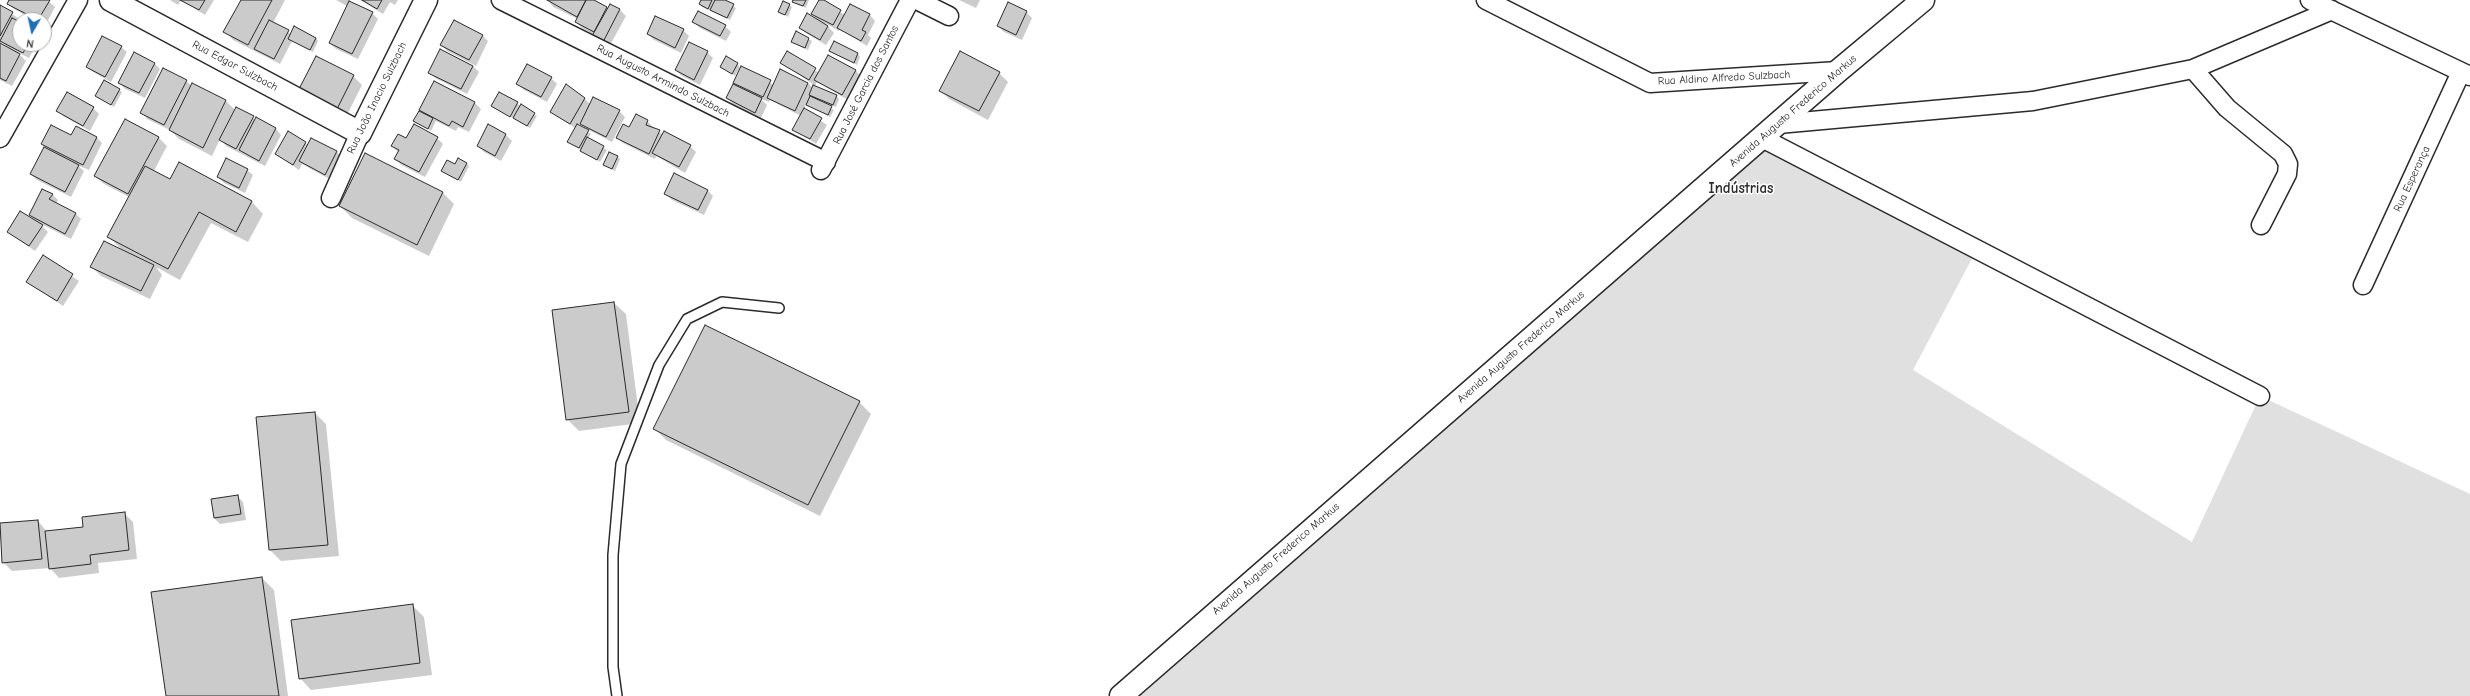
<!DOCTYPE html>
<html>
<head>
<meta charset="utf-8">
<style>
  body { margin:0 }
  #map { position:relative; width:2470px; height:696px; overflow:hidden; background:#fff; font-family:"Comic Neue",sans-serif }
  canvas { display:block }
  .north { position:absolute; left:12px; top:12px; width:40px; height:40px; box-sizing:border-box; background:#fff; border:1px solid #aaa; border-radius:50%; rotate:189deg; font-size:11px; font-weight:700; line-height:16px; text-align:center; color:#2b2b2b }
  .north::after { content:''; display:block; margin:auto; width:14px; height:18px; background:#1f6fb2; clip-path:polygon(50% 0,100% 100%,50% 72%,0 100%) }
</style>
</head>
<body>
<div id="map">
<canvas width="2470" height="696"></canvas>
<div class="north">N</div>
</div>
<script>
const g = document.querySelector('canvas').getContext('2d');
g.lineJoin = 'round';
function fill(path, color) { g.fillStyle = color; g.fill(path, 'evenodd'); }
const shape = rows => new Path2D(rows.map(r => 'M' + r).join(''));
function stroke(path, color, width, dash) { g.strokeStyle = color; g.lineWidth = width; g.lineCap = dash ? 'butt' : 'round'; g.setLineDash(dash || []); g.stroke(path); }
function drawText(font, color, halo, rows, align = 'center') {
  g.font = font + ' "Comic Neue",sans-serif'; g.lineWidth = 3; g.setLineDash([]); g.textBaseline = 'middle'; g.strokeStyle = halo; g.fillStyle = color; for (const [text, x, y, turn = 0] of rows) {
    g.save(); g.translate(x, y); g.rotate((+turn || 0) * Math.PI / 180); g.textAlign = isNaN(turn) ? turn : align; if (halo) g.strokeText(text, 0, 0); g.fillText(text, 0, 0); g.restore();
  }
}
const green = shape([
  [1762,138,1977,249,1913,370,2192,542,2260,396,2470,494,2470,696,1121,696]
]);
const shadow = shape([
  [10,0,47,0,55,7,45,26,44,20,34,20,14,9,8,4],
  [170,0,214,0,205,15,181,0,178,5],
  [242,0,285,0,273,23,291,34,316,38,318,41,313,52,292,41,280,64,233,40,225,31],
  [336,0,350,0,349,2,372,13,378,19,358,59,336,49,330,43,347,6],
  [360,0,398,0,395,5,390,2,383,14],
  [548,0,594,0,608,9,610,5,620,10,626,16,609,47,594,35,582,28,576,22,578,19,553,7],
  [702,0,723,0,736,8,730,20,702,7,700,4],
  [793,0,809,0,806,8,796,4],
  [820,0,845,15,850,5,870,15,875,21,868,35,871,38,867,46,840,29,839,31,825,23,834,33,826,45,806,33,800,28,819,21,812,14],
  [959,0,980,0,976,8],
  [789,5,792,7,788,17,780,12],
  [0,6,18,18,20,44,37,44,29,58,17,52,26,61,12,86,0,80,0,45,10,49,0,41],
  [1026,12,1032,18,1022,40,1004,32,998,26],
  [694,22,725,26,731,32,726,41,700,28],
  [683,30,689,36,681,53,654,40,648,34],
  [796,33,812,41,808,50,792,42],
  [482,35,488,41,476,66,447,51,442,45],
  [834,43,858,54,860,57,857,65,833,53,830,51],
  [121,47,127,52,111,82,93,72,87,67],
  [441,50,473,66,479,72,467,94,435,78,430,72],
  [707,52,713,58,700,85,682,76,676,70],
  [788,52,819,73,855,70,861,76,848,100,817,82,815,86,835,94,839,99,836,107,826,103,825,105,834,110,830,117,806,104,804,109,827,125,816,144,794,129,801,116,770,100,769,102,761,99,767,105,761,118,733,104,727,98,742,67,774,85,808,83,813,88,814,85,782,63],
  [811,95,816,100,810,97],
  [154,63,160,69,145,98,125,89,120,83],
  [737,64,740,67,735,76,721,67],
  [999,73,1008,82,988,120,949,99,941,91],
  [353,76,362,85,346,117,309,98],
  [551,78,557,84,547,102,524,90,518,84],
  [186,81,192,86,193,85,226,101,235,110,276,129,281,135,265,166,226,146,220,139,212,156,179,139,170,130,147,119,142,113],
  [435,83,475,103,481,109,469,132,458,127,456,131,436,121,431,131,415,121,426,115,420,110],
  [119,90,122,92,114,107,96,96],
  [500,93,537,116,530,128,492,106],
  [585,99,590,104,619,111,625,117,612,142,587,129,580,123,578,126,591,134,588,138,607,150,600,162,568,142,575,128,551,112],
  [93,108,99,114,90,131,63,116,58,110],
  [647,121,653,127,652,129,690,146,696,152,685,173,656,156,655,159,623,143,617,138],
  [488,126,506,135,512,141,501,161,484,152,478,146],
  [289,132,308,145,337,152,342,158,331,180,302,164,299,170,276,154],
  [72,136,96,137,102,143,89,170,77,165,84,171,71,197,37,180,31,174,49,150,43,144],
  [158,137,167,146,154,171,170,180,179,164,252,202,263,214,248,242,211,223,180,280,156,267,162,275,150,299,101,276,92,267,122,250,108,236,129,197,104,184,95,176],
  [437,138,443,144,425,177,401,165,396,159,399,153,392,146,407,140],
  [365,155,443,193,454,204,429,256,352,218,340,206],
  [617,157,620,159,615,171,604,165],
  [466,163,469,166,461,182,442,171,455,165],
  [247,170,253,175,245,193,224,183,218,177],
  [707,190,713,196,704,215,672,200,666,194],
  [52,194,58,200,56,204,75,213,81,219,71,239,39,223,48,232,35,251,8,232,36,222,30,215],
  [43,257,79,281,63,306,27,282],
  [614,303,626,314,640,423,579,431,567,419],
  [859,402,871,414,820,516,666,440,654,428],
  [315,413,326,424,339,556,281,561,270,550],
  [237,496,243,502,246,520,220,524,214,518],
  [124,513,133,522,137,559,98,563,99,573,59,578,50,568,12,571,3,562,0,524,38,521,47,532,84,528],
  [262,578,274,590,288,696,167,696],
  [412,605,424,617,432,675,311,690,300,678]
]);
const building = shape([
  [9,0,50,0,38,20,7,4,9,0],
  [180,0,205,0,199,10,180,0],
  [241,0,272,0,248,45,223,32,241,0],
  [362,0,382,0,377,9,362,0],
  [547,0,586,0,577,17,547,0],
  [586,0,594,0,607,7,594,32,575,22,586,0],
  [701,0,712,0,708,9,699,4,701,0],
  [715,0,725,0,734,4,727,18,710,10,715,0],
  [793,0,806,0,803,6,792,2,793,0],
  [819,0,824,0,841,10,833,25,811,14,819,0],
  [349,1,373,12,352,54,329,43,349,1],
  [783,1,790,4,785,15,778,12,783,1],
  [1008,2,1027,11,1016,35,997,26,1008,2],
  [610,4,620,9,603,42,592,36,610,4],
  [850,4,870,14,862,30,866,32,861,41,837,28,850,4],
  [0,5,13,12,0,36,0,5],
  [698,11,726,25,720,36,692,22,698,11],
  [807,13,828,26,820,40,799,28,807,13],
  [655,16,684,29,675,48,647,34,655,16],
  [12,18,20,22,20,44,28,44,23,53,0,41,12,18],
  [269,20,289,30,274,59,254,49,269,20],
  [454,20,483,35,469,60,440,45,454,20],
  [294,26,316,38,310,50,288,39,294,26],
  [796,31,809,38,805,48,791,42,796,31],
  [102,36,122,46,105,77,86,67,102,36],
  [834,41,858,53,854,63,829,51,834,41],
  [689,42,708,51,694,80,675,70,689,42],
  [0,43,20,54,6,81,0,78,0,43],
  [440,49,473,66,461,89,428,73,440,49],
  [787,51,816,68,809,80,780,63,787,51],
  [960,51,1000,72,979,111,939,91,960,51],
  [134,52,155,63,139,93,118,83,134,52],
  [828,55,856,70,842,95,814,80,828,55],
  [316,56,354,75,337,109,299,89,316,56],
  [726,56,738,63,732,74,720,67,726,56],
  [527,64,552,77,541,97,516,84,527,64],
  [741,66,771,80,763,97,733,83,741,66],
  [163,68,187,80,164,125,140,113,163,68],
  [780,69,808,83,795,111,767,98,780,69],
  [104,80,120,89,111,105,95,96,104,80],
  [434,81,475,102,463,127,452,121,449,126,419,110,434,81],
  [192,83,226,100,203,148,169,130,192,83],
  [566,84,585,98,570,124,550,112,566,84],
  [733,84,762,98,755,113,726,98,733,84],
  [813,85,837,95,833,105,809,95,813,85],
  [67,92,94,107,83,126,56,111,67,92],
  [499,92,518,102,510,117,491,106,499,92],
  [810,96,832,106,828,115,806,105,810,96],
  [593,97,620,110,606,137,580,124,593,97],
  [521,104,535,113,527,126,513,118,521,104],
  [236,107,254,116,236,149,219,140,236,107],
  [804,108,822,118,810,139,792,130,804,108],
  [419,111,433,118,428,129,413,121,419,111],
  [636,114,648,120,646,125,660,130,649,154,616,138,623,124,629,127,636,114],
  [256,117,276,128,259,161,239,150,256,117],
  [125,119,159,137,128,194,94,176,125,119],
  [414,124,438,137,419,172,394,159,399,150,391,146,398,134,406,138,414,124],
  [488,124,506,134,495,156,477,146,488,124],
  [577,124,589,130,579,148,567,142,577,124],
  [51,125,71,135,76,126,97,137,83,165,41,144,51,125],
  [288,131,306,142,293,165,275,154,288,131],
  [664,131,691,145,679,167,652,153,664,131],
  [587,137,604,146,597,160,580,151,587,137],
  [311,138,337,151,325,175,299,161,311,138],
  [44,147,79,165,65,192,30,174,44,147],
  [609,152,618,156,612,169,603,165,609,152],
  [365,153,443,192,417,245,339,206,365,153],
  [226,158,248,169,239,188,217,177,226,158],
  [458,158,467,163,458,180,441,171,447,160,455,164,458,158],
  [179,162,252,201,236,232,199,212,168,269,107,237,145,166,170,179,179,162],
  [674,173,708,190,698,210,664,194,674,173],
  [42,189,53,194,49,199,76,213,65,234,29,215,42,189],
  [20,211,43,225,29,246,7,232,20,211],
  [104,241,154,265,141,291,90,267,104,241],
  [43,255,73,274,57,301,26,282,43,255],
  [614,302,629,412,566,420,552,310,614,302],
  [705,325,860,401,808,505,653,429,705,325],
  [315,412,328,545,269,550,256,417,315,412],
  [238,495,241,514,214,518,211,499,238,495],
  [125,512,129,550,90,555,91,564,49,569,45,531,83,527,82,517,125,512],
  [38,520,42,559,2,563,0,523,38,520],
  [262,577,279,696,166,696,151,592,262,577],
  [413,604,420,663,299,679,291,620,413,604]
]);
const lane = shape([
  [617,696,613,667,613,555,621,464,659,365,687,319,722,302,779,308]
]);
const street = shape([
  [501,0,826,162],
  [917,0,949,16],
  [1486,0,1650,83,1838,71],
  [2310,0,2470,76],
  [2193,69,2227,108,2283,154,2288,164,2287,174,2261,225],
  [1778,124,2033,101,2193,69,2332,10],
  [0,138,78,0],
  [1762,138,2260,396],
  [821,170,910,0],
  [331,198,360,133],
  [2363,285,2461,72]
]);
const secondary = shape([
  [111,0,360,133,426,0],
  [1121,696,1838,71,1923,0]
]);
const streetNames = [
  ["Rua Edgar Sulzbach",235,66,28],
  ["Rua Aldino Alfredo Sulzbach",1724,78,-3],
  ["Rua Augusto Armindo Sulzbach",663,81,27],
  ["Rua José Garcia dos Santos",866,85,-63],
  ["Rua João Inacio Sulzbach",377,98,-64],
  ["Avenida Augusto Frederico Markus",1793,111,-41],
  ["Rua Esperança",2412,179,-65],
  ["Avenida Augusto Frederico Markus",1521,347,-41],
  ["Avenida Augusto Frederico Markus",1276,559,-41]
];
const districtNames = [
  ["Indústrias",1741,189]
];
fill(green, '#e0e0e0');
fill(shadow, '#0003');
fill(building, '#cbcbcb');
stroke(building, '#2b2b2b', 1);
stroke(lane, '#2b2b2b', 12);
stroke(street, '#2b2b2b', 21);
stroke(secondary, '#2b2b2b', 25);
stroke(lane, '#fff', 9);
stroke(street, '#fff', 18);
stroke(secondary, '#fff', 22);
drawText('11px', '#2b2b2b', '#fff', streetNames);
drawText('bold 15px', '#2b2b2b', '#fff', districtNames);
</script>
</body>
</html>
